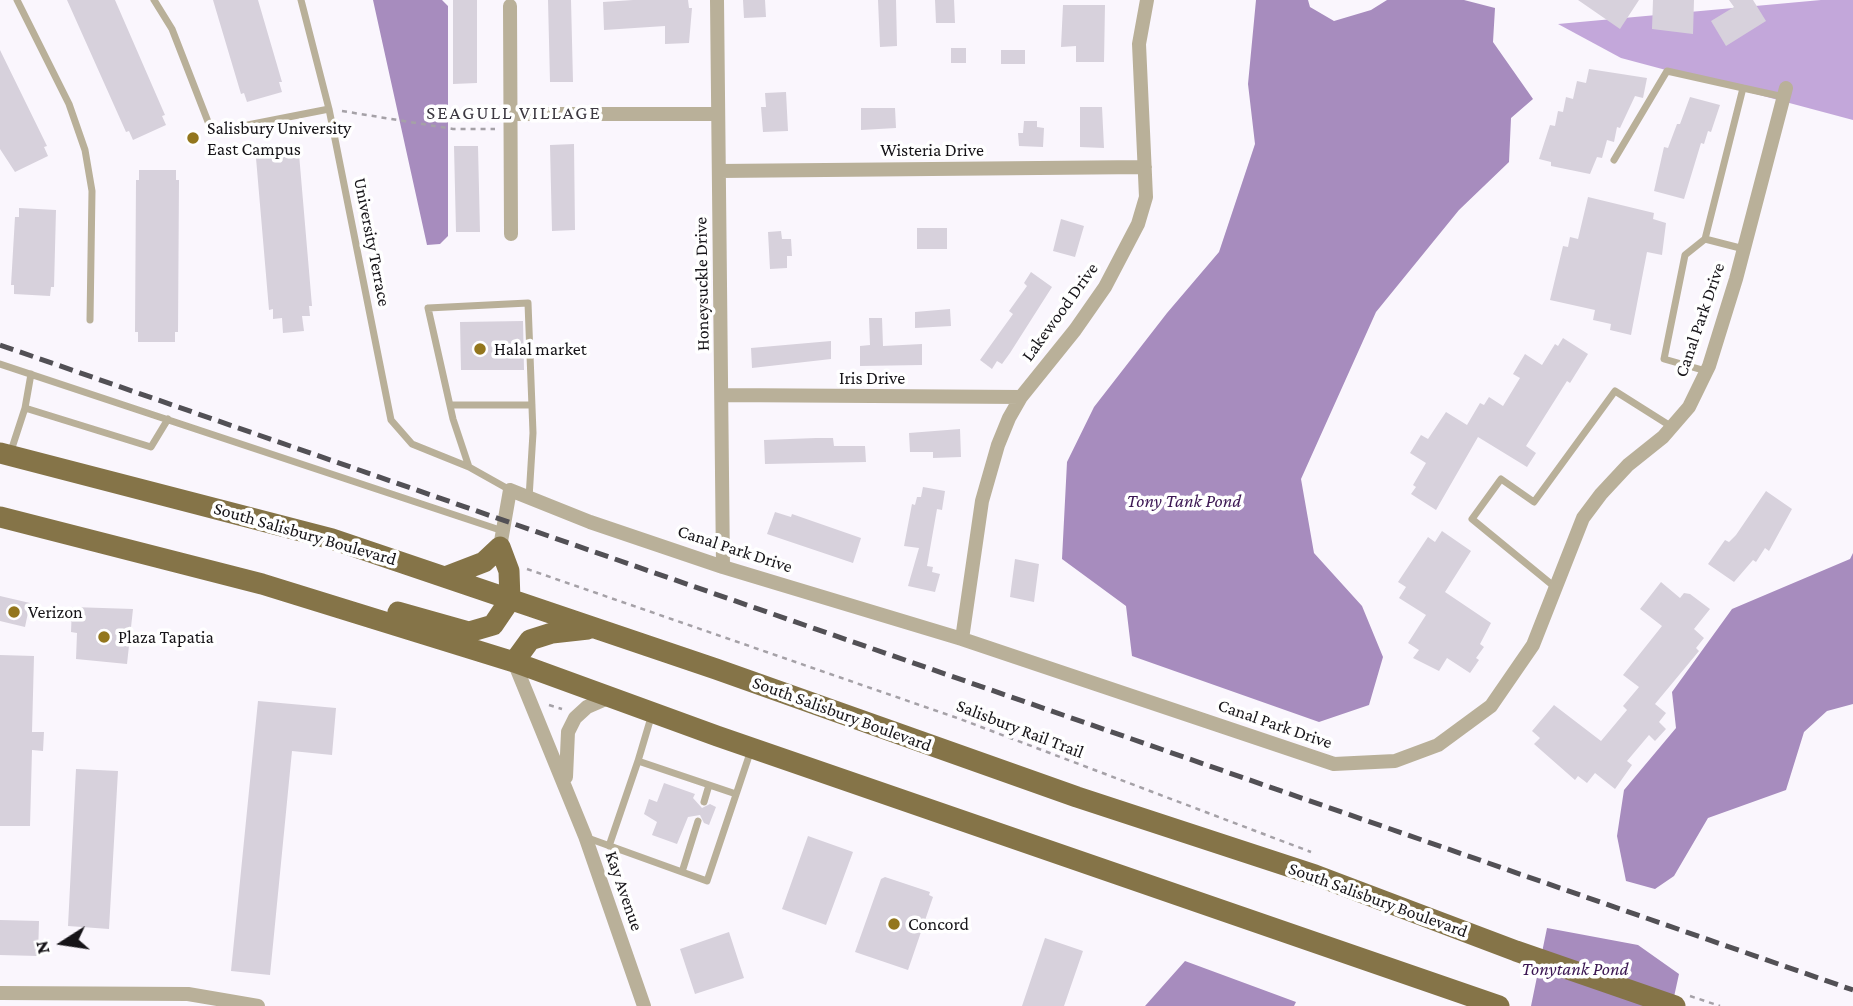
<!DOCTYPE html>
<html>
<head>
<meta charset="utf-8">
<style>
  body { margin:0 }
  #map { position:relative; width:1853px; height:1006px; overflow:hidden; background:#faf6fd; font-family:"Crimson Pro",serif }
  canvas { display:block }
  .north { position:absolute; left:28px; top:908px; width:70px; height:70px; -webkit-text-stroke:5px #fff; paint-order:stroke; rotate:258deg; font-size:19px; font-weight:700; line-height:28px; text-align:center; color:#161418 }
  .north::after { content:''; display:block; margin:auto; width:24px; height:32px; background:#161418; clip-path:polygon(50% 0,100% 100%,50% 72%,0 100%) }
</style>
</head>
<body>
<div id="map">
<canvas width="1853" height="1006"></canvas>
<div class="north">N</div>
</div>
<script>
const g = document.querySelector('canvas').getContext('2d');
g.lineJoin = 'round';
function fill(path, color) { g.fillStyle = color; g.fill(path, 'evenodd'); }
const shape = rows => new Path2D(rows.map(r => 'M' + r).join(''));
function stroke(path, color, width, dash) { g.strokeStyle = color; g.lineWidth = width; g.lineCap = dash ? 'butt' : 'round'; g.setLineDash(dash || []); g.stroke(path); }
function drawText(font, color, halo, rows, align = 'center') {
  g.font = font + ' "Crimson Pro",serif'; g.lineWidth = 7; g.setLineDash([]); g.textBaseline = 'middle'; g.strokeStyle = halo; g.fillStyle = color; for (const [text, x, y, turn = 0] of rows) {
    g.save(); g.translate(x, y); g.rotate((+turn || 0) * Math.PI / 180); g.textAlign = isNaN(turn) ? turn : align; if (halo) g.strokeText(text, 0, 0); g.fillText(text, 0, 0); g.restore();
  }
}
const forest = shape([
  [1821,0,1853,0,1853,120,1621,58,1558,24]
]);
const water = shape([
  [373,0,442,0,448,6,448,236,440,244,427,245],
  [1256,0,1308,0,1310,7,1334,21,1371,10,1387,0,1464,0,1495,8,1493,42,1533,99,1511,118,1509,162,1459,210,1376,312,1301,479,1314,553,1362,606,1383,657,1369,705,1319,722,1132,656,1126,606,1062,559,1067,462,1094,407,1167,313,1219,252,1255,144,1248,84],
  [1853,553,1853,704,1827,711,1804,732,1786,790,1708,818,1674,876,1655,889,1626,881,1617,836,1624,790,1676,728,1672,692,1732,609,1850,559],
  [1547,928,1638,945,1679,974,1672,1006,1531,1006],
  [1185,961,1296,1002,1294,1006,1145,1006]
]);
const building = shape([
  [67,0,115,0,165,115,162,116,166,125,133,140,129,131,126,132],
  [213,0,258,0,282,82,279,82,282,92,247,102,244,93,241,94],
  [453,0,477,0,477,83,453,84],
  [548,0,571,0,573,82,550,82],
  [633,0,688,0,689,8,692,8,689,43,665,44,665,26,604,30,603,2],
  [743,0,765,0,766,17,744,18],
  [878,0,896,0,897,46,880,47],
  [935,0,954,0,955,23,936,23],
  [1578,0,1639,0,1620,29],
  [1653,0,1694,0,1693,34,1652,29],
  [1729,0,1753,0,1766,21,1726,46,1711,21,1734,7],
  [1063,5,1105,5,1104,62,1076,62,1076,46,1061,47],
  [951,48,966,48,966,63,951,63],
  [0,50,47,146,44,147,48,156,15,172,0,149],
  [1001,50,1025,50,1025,64,1001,64],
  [1589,69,1647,78,1643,98,1635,96,1620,128,1617,127,1614,142,1607,140,1602,158,1597,157,1590,174,1551,166,1551,162,1539,159,1550,125,1555,126,1558,111,1563,112,1566,97,1573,99,1577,81,1586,83],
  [786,92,788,131,763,132,761,107,766,107,765,93],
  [1690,97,1720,105,1711,132,1708,131,1704,144,1701,143,1684,199,1654,191,1664,147,1668,148,1677,124,1680,124],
  [1080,107,1102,107,1104,148,1080,147],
  [861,108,895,108,896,128,861,130],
  [1024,121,1037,121,1037,127,1044,128,1043,147,1019,146,1018,133,1023,133],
  [574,144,575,230,552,231,550,145],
  [296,145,297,154,299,154,312,306,309,306,310,316,302,316,304,331,283,333,282,318,273,319,273,309,269,310,256,158,259,158,258,148],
  [454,146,478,146,480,232,456,232],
  [139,170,176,170,176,180,179,180,178,332,175,332,175,342,138,342,138,332,135,332,136,180,139,180],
  [1588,197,1654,213,1653,219,1666,223,1662,255,1647,252,1631,335,1610,330,1611,324,1593,320,1595,310,1550,300,1563,246,1568,247,1570,237,1578,239],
  [19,208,56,210,54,287,51,287,50,296,14,294,14,285,11,285,15,217,19,217],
  [1061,219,1084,226,1075,257,1053,251],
  [917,228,947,228,947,249,917,249],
  [781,231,782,239,791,239,792,256,787,256,787,268,770,269,768,232],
  [1031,272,1052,287,1010,353,1002,364,997,361,992,369,980,360,1013,314,1009,311,1027,286,1024,283],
  [950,309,951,326,915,328,915,312],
  [869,318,882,318,883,346,922,344,922,365,860,366,860,346,870,345],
  [523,321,524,370,461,370,460,322],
  [1563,338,1588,354,1570,383,1567,381,1526,446,1536,453,1527,467,1478,437,1436,510,1411,494,1416,487,1413,485,1426,463,1410,453,1421,435,1428,439,1446,412,1467,425,1480,403,1484,405,1489,397,1503,406,1520,378,1513,374,1525,354,1542,365,1555,344,1558,346],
  [831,341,831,359,752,368,751,348],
  [960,429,961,457,933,458,933,452,910,452,909,433],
  [816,438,833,438,834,446,865,446,866,462,765,464,764,440],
  [923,487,945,491,942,510,937,509,927,566,933,567,932,572,940,574,935,592,908,586,919,548,904,546,912,504,915,505,917,497,921,497],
  [1766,491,1792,509,1769,551,1765,548,1756,562,1753,560,1734,582,1708,564,1725,540,1729,542,1736,535],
  [775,512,791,517,792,514,861,538,853,563,767,534],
  [1442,531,1471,551,1445,592,1491,623,1480,644,1484,647,1476,658,1479,660,1470,673,1447,658,1439,671,1413,658,1419,650,1408,643,1426,615,1399,598,1406,587,1398,582,1428,537,1435,542],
  [1015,559,1039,564,1034,602,1010,597],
  [1661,582,1680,598,1684,593,1690,594,1710,609,1694,629,1704,638,1696,648,1699,651,1655,704,1666,713,1659,722,1666,729,1655,741,1649,735,1627,761,1632,765,1615,789,1595,773,1587,783,1578,776,1575,780,1534,744,1540,738,1532,731,1554,705,1601,741,1627,710,1623,706,1639,687,1623,675,1662,626,1640,609],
  [0,596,30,603,25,627,0,621],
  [72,607,133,609,127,664,76,659,77,633,71,632],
  [0,655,34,656,32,732,44,732,43,751,32,750,30,826,0,826],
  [258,701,336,708,332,755,292,751,270,975,231,971],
  [76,769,118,771,109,929,68,926],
  [664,783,695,794,693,798,702,808,710,804,716,807,709,825,704,823,700,815,688,817,677,844,652,835,657,822,644,814,649,799,657,802],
  [808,836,853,852,826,925,782,909],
  [885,877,930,892,929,895,933,897,908,970,855,952,881,879],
  [0,920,39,921,38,956,0,955],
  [729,932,744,978,695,994,680,949],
  [1045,938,1083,951,1064,1006,1022,1006]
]);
const path = shape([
  [342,111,453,129,495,129],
  [527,569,960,719,1311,852],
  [549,705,562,709],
  [1690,996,1720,1006]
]);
const lane = shape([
  [17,0,69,104,85,150,92,191,90,320],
  [154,0,172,29,212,132,329,109],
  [301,0,329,109,391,420,412,444,469,467,510,490],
  [1614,160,1667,71,1743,88],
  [1705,239,1744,249],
  [0,364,503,531],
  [1706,371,1664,359,1685,255,1705,239,1743,88,1784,97],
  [450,405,532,405],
  [25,408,31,374],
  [10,454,25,408,151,447,168,419],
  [469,467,453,419,428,308,528,303,533,433,529,498],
  [1556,588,1472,519,1501,479,1534,502,1615,391,1672,427],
  [638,761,652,714],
  [704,802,709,785],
  [585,837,707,881,751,750],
  [609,846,638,761,736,794],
  [682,872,698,821]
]);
const street = shape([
  [717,0,723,567],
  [510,6,511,234],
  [511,114,718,114],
  [719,171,1145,167],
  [723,395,1021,397],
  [500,547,510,490,590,522,723,567,962,639,1334,764,1395,761,1438,745,1491,706,1533,645,1583,518,1601,494,1628,465,1663,437,1689,407,1709,366,1736,279,1786,88],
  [962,639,982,501,998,445,1009,418,1021,397,1075,330,1105,287,1138,224,1146,197,1139,44,1147,0],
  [514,662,585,836,644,1006],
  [566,777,568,732,575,718,587,707,610,697],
  [0,993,188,994,258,1006]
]);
const primary = shape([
  [0,453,332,539,716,669,1077,797,1315,875,1516,951,1675,1006],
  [0,517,262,584,514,662,717,736,1499,1006],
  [398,612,469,632,493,625,510,600,509,571,500,547,484,562,445,577],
  [514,662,530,640,552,633,588,629]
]);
const rail = shape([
  [0,345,1853,990]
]);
const markers = [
  [193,138,7,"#93761d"],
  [480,349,7,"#93761d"],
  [14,612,7,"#93761d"],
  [104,637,7,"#93761d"],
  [894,924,7,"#93761d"]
];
const poiNames = [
  ["Salisbury University",207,128],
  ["East Campus",207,149],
  ["Halal market",494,349],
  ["Verizon",28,612],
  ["Plaza Tapatia",118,637],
  ["Concord",908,924]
];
const streetNames = [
  ["Wisteria Drive",932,150],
  ["University Terrace",372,242,79],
  ["Honeysuckle Drive",702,284,-91],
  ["Lakewood Drive",1060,312,-54],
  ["Canal Park Drive",1700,320,-71],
  ["Iris Drive",872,378],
  ["South Salisbury Boulevard",305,534,16],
  ["Canal Park Drive",735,549,18],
  ["South Salisbury Boulevard",842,714,20],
  ["Canal Park Drive",1275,724,19],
  ["Salisbury Rail Trail",1020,729,21],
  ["Kay Avenue",624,891,71],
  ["South Salisbury Boulevard",1378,900,20]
];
const neighbourhoodNames = [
  ["SEAGULL VILLAGE",514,113]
];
const waterNames = [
  ["Tony Tank Pond",1184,501],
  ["Tonytank Pond",1575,969]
];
fill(forest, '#c3a7da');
fill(water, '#a78cbe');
fill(building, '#d7d1dc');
stroke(path, '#a5a1a7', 2.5, [5, 5]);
stroke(lane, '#b9b099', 7);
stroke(street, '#b9b099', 14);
stroke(primary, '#857448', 21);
stroke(rail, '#525055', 5, [14, 7]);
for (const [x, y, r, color] of markers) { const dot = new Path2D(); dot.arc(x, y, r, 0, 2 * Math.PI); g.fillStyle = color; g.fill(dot); stroke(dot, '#fff', 2.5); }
drawText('18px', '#161418', '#fff', poiNames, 'left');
drawText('18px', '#161418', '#fff', streetNames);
g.letterSpacing = '2px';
drawText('19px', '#3c3841', '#fff', neighbourhoodNames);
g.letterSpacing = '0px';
drawText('italic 19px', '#3b1652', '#fff', waterNames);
</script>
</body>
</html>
